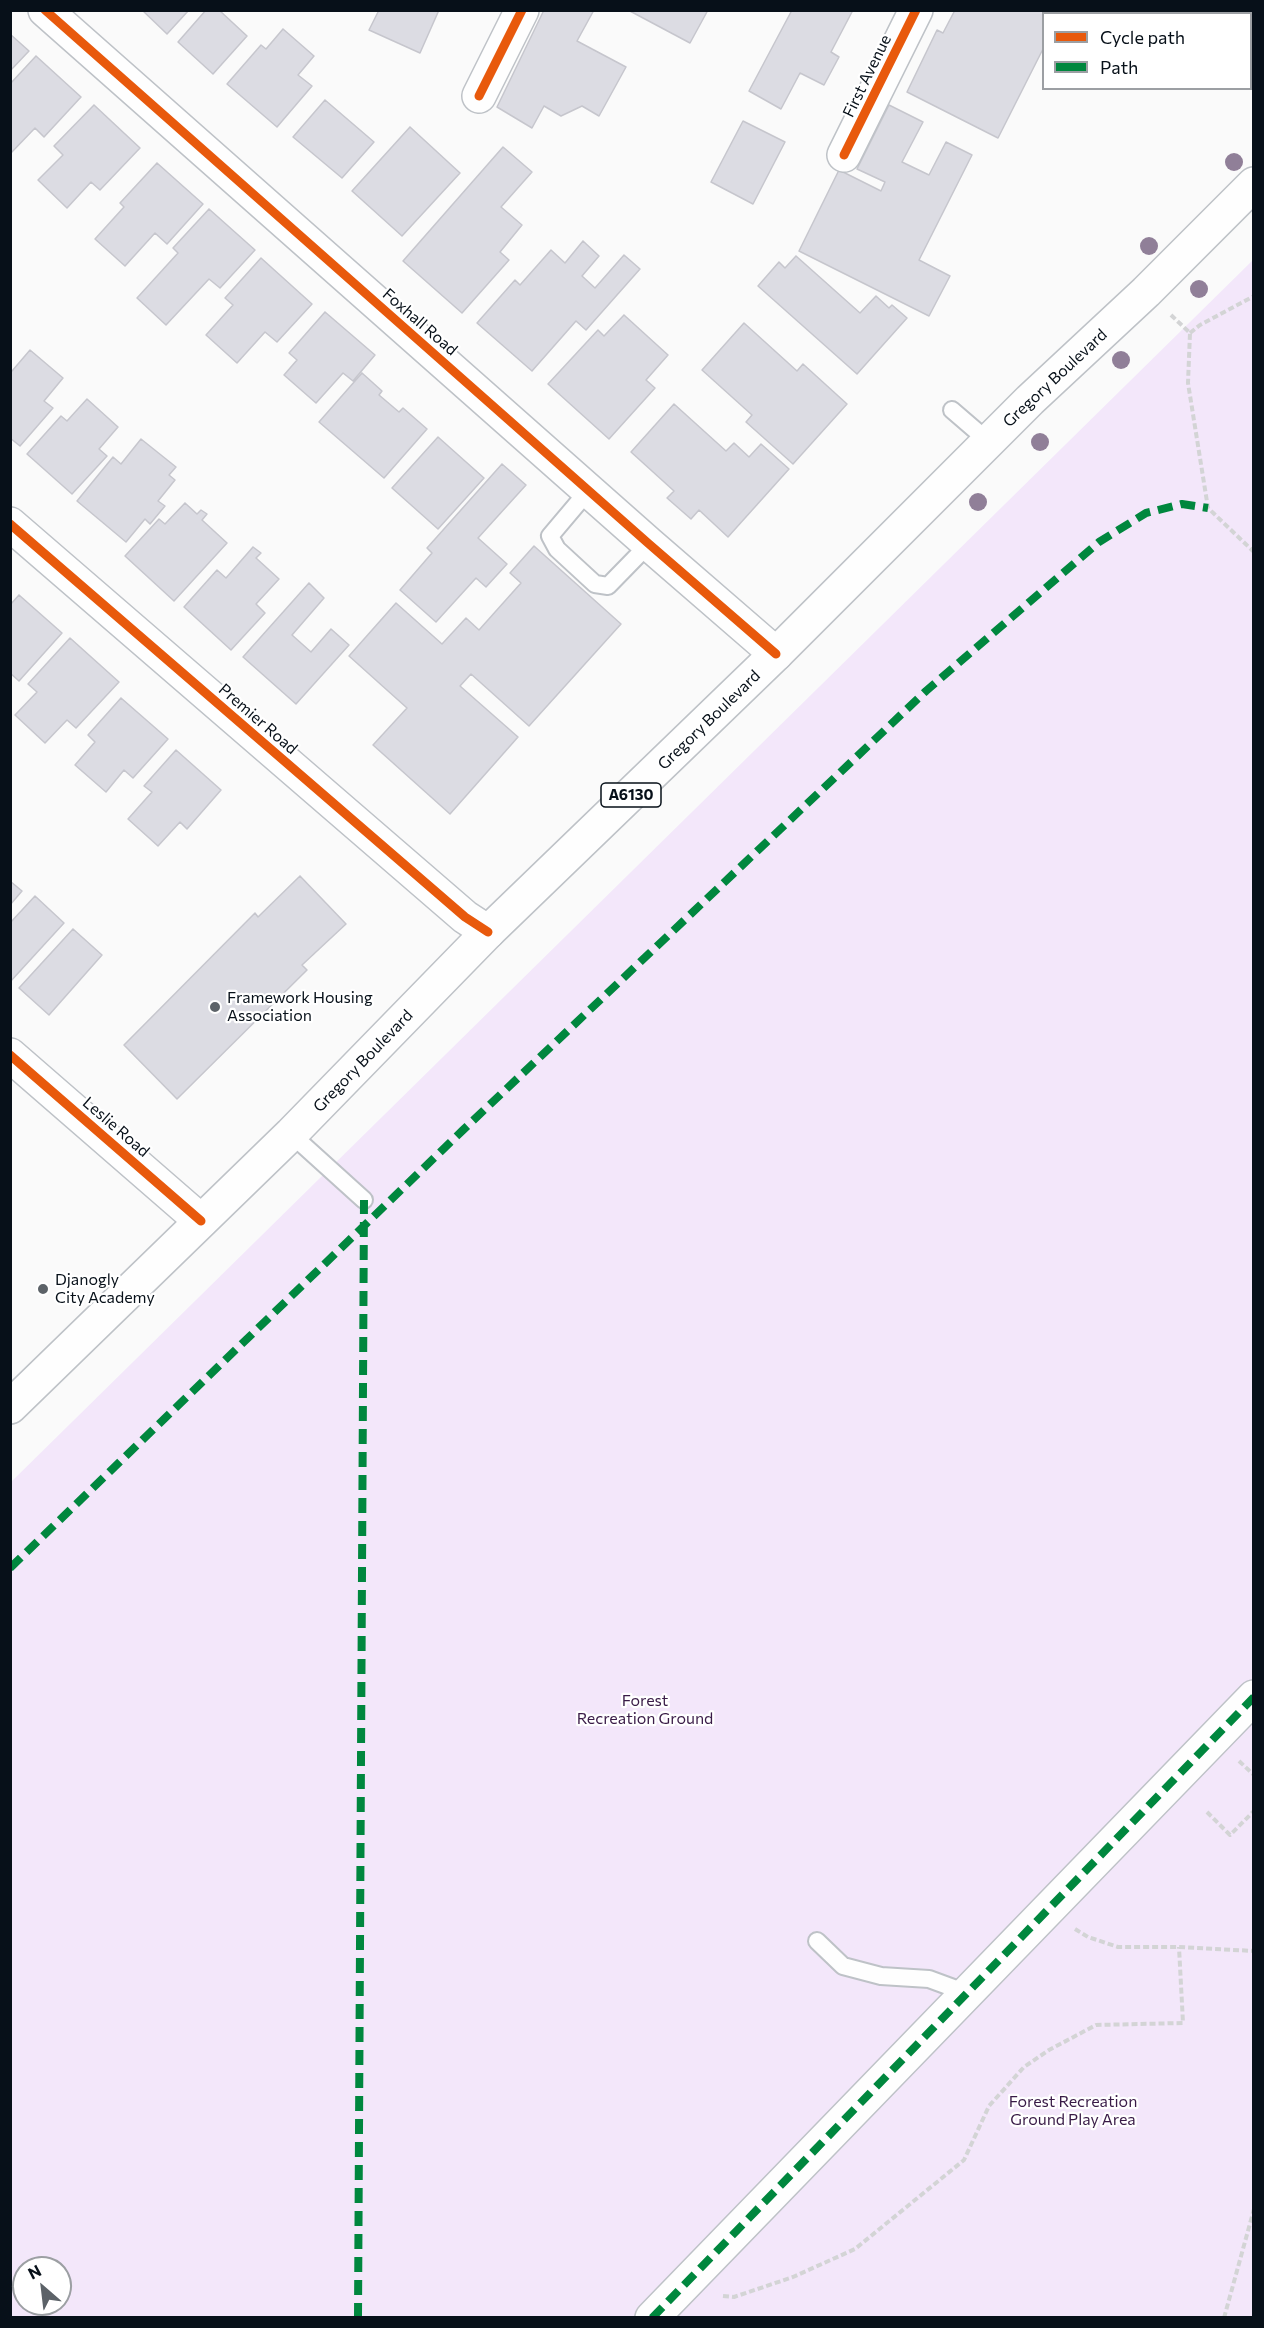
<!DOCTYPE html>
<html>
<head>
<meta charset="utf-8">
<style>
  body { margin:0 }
  #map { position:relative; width:1264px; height:2328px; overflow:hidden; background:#fafafa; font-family:Commissioner,sans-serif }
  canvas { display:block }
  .frame { position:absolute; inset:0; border:12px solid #071019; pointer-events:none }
  .legend { position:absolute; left:1042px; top:12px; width:210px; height:78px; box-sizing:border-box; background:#fff; border:2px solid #9c9fa3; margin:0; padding:8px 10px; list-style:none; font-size:18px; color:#071019 }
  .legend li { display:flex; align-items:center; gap:12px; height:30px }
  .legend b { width:30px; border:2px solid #9c9fa3 }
  .north { position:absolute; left:12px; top:2256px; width:60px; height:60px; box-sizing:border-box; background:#fff; border:2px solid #9c9fa3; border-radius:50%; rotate:332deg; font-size:16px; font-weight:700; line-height:24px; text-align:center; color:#071019 }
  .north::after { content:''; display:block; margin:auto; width:21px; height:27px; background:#5c6268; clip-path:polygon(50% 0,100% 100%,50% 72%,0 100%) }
</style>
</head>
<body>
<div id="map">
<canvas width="1264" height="2328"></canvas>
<div class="frame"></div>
<ul class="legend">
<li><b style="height:8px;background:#e8590c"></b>Cycle path</li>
<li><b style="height:8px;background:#00873e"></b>Path</li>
</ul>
<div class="north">N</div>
</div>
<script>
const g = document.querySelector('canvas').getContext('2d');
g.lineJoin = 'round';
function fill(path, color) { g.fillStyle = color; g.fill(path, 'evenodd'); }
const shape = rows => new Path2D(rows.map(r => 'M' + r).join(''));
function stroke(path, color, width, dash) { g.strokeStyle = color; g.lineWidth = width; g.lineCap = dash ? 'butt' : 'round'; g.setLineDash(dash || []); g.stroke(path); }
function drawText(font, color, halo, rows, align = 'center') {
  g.font = font + ' Commissioner,sans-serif'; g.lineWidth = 4.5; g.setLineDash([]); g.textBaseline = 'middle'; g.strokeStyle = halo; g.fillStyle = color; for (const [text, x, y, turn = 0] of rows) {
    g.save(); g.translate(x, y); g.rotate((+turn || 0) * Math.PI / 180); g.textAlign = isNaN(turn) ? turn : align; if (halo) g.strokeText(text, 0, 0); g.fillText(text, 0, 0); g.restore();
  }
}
const green = shape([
  [1253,260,1253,2317,11,2318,11,1482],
  [24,2268,60,2268,60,2304,24,2304]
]);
const building = shape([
  [142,10,189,10,167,34,142,10],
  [206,10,219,10,247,36,213,74,178,42,206,10],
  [379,10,439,10,420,53,369,30,379,10],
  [544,10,594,10,577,41,626,67,599,116,582,106,561,116,544,106,532,128,497,107,544,10],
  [628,10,708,10,690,43,628,10],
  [792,10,853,10,831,52,839,57,824,85,800,73,781,109,749,91,792,10],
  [955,10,1062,10,1060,14,1044,14,1044,47,998,138,907,92,937,30,943,33,955,10],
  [283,29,314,56,298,75,312,86,277,127,227,84,261,45,266,49,283,29],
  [10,34,29,51,10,71,10,34],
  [36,56,81,97,44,137,35,128,10,154,10,84,36,56],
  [325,100,374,142,342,178,293,137,325,100],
  [94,105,140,148,100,190,91,182,67,208,38,180,63,155,54,146,94,105],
  [889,105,923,122,902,162,929,175,946,142,972,155,919,260,950,276,929,316,799,251,839,170,881,191,885,182,857,169,889,105],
  [743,121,785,142,753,204,711,182,743,121],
  [410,127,460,173,402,236,352,191,410,127],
  [503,147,532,172,501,207,522,225,500,252,509,260,462,313,403,261,503,147],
  [157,163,203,204,167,244,155,233,125,266,95,239,124,207,120,203,157,163],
  [209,209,255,250,220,288,209,279,166,325,137,298,178,253,173,248,209,209],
  [583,241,599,256,582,276,595,288,624,255,640,269,586,330,576,321,532,371,477,323,515,280,520,285,551,250,565,263,583,241],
  [796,256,860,313,876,296,889,308,892,305,907,318,857,374,758,286,779,262,785,268,796,256],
  [261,258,312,304,277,342,265,332,237,363,206,335,233,305,225,298,261,258],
  [325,312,375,355,353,381,343,373,316,403,284,375,297,360,289,353,325,312],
  [624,315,668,355,646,380,655,388,609,439,548,384,598,330,604,336,624,315],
  [744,323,797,371,803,364,847,404,793,464,746,422,752,415,702,370,744,323],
  [30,350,63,378,44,401,53,408,20,446,10,438,10,370,12,371,30,350],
  [362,373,382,391,379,395,399,412,403,408,427,429,384,478,319,422,362,373],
  [87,399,118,427,99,449,107,456,72,494,27,454,61,416,67,421,87,399],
  [674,404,726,451,734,443,749,457,761,444,789,469,728,537,699,510,691,519,667,498,674,491,631,452,674,404],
  [438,437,484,478,438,529,392,488,438,437],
  [141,439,176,467,169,475,175,480,158,501,165,506,150,524,145,519,126,542,77,501,113,457,121,464,141,439],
  [502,464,526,485,478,538,507,564,486,587,476,578,436,622,400,590,432,553,427,548,502,464],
  [185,503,197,514,201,510,207,514,202,520,227,543,174,601,125,556,159,519,165,524,185,503],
  [534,546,621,624,529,726,471,674,460,686,518,737,450,814,373,745,407,708,349,656,396,603,442,644,466,618,479,630,521,583,510,573,534,546],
  [253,547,261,553,256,558,279,579,256,604,265,613,231,650,184,607,217,570,226,578,253,547],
  [309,583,324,598,292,635,311,652,331,629,349,645,296,704,243,657,309,583],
  [19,595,62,633,19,681,10,673,10,605,19,595],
  [70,638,119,682,76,728,67,720,45,743,15,715,37,692,28,684,70,638],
  [121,698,168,739,133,778,124,770,106,792,75,765,95,742,88,735,121,698],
  [176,750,221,790,187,829,180,822,158,846,128,819,152,792,144,786,176,750],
  [300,876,346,924,302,965,307,970,177,1099,124,1045,255,913,258,917,300,876],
  [10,881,22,891,10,905,10,881],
  [35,896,64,923,10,982,10,923,35,896],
  [73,929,102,955,49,1015,19,988,73,929]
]);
const path = shape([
  [1171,315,1190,333,1188,383,1208,508,1254,552],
  [1190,333,1200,325,1254,296],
  [1239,1761,1254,1775],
  [1207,1812,1230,1835,1254,1811],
  [1075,1929,1088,1937,1118,1947,1179,1947,1254,1951],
  [723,2296,734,2297,793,2277,855,2249,964,2160,989,2106,1024,2067,1049,2050,1096,2025,1183,2023,1179,1947],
  [1224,2318,1254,2209]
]);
const lane = shape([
  [952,410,988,441],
  [588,491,550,536,557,549,595,584,608,586,649,544],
  [291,1134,364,1200],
  [817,1941,843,1966,881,1976,929,1979,967,1993]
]);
const street = shape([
  [45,10,649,544,776,654],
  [479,96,522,10],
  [844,155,916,10],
  [10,524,465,917,488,932],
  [10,1055,201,1221],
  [652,2318,1254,1697]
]);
const primary = shape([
  [10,1407,291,1134,488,932,776,654,1030,400,1146,292,1254,184]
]);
const quiet = shape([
  [10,1568,462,1131,926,691,1099,542,1146,513,1182,504,1208,508],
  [358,2318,364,1200],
  [652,2318,1254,1697]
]);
const cycleway = shape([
  [45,10,649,544,776,654],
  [479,96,522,10],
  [844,155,916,10],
  [10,524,465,917,488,932],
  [10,1055,201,1221]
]);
const trees = [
  [1234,162],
  [1149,246],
  [1199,289],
  [1121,360],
  [1040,442],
  [978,502]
];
const markers = [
  [215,1007,6,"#5c6268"],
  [43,1289,6,"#5c6268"]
];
const shields = [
  [631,795,60]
];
const shieldNames = [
  ["A6130",631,795]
];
const streetNames = [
  ["First Avenue",867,76,-64],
  ["Foxhall Road",420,322,41],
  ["Gregory Boulevard",1055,378,-43],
  ["Premier Road",258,719,41],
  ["Gregory Boulevard",709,720,-44],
  ["Gregory Boulevard",363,1061,-46],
  ["Leslie Road",116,1127,41]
];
const poiNames = [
  ["Framework Housing",227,998],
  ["Association",227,1016],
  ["Djanogly",55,1280],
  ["City Academy",55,1298]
];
const parkNames = [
  ["Forest",645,1701],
  ["Recreation Ground",645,1719],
  ["Forest Recreation",1073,2102],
  ["Ground Play Area",1073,2120]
];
fill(green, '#f3e7fa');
fill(building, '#dcdce3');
stroke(building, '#c6c6cd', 1.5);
stroke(lane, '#bec2c7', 20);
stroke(street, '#bec2c7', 36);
stroke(primary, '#bec2c7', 36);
stroke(path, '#d3d4d5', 4, [6, 3]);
stroke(lane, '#fefefe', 16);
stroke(street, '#fefefe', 33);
stroke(primary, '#fefefe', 33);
stroke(quiet, '#00873e', 8, [15, 8]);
stroke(cycleway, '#e8590c', 9);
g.fillStyle = '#907f98';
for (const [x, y] of trees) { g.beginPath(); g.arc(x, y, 9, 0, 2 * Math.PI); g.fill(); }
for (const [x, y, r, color] of markers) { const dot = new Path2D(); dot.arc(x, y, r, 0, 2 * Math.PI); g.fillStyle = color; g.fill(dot); stroke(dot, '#fff', 2); }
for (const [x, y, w] of shields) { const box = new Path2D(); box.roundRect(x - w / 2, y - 12, w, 24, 4.5); g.fillStyle = '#fff'; g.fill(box); stroke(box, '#071019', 1.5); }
drawText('bold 15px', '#071019', null, shieldNames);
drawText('16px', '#071019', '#fff', streetNames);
drawText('16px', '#071019', '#fff', poiNames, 'left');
drawText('16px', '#391b47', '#fff', parkNames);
</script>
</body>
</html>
